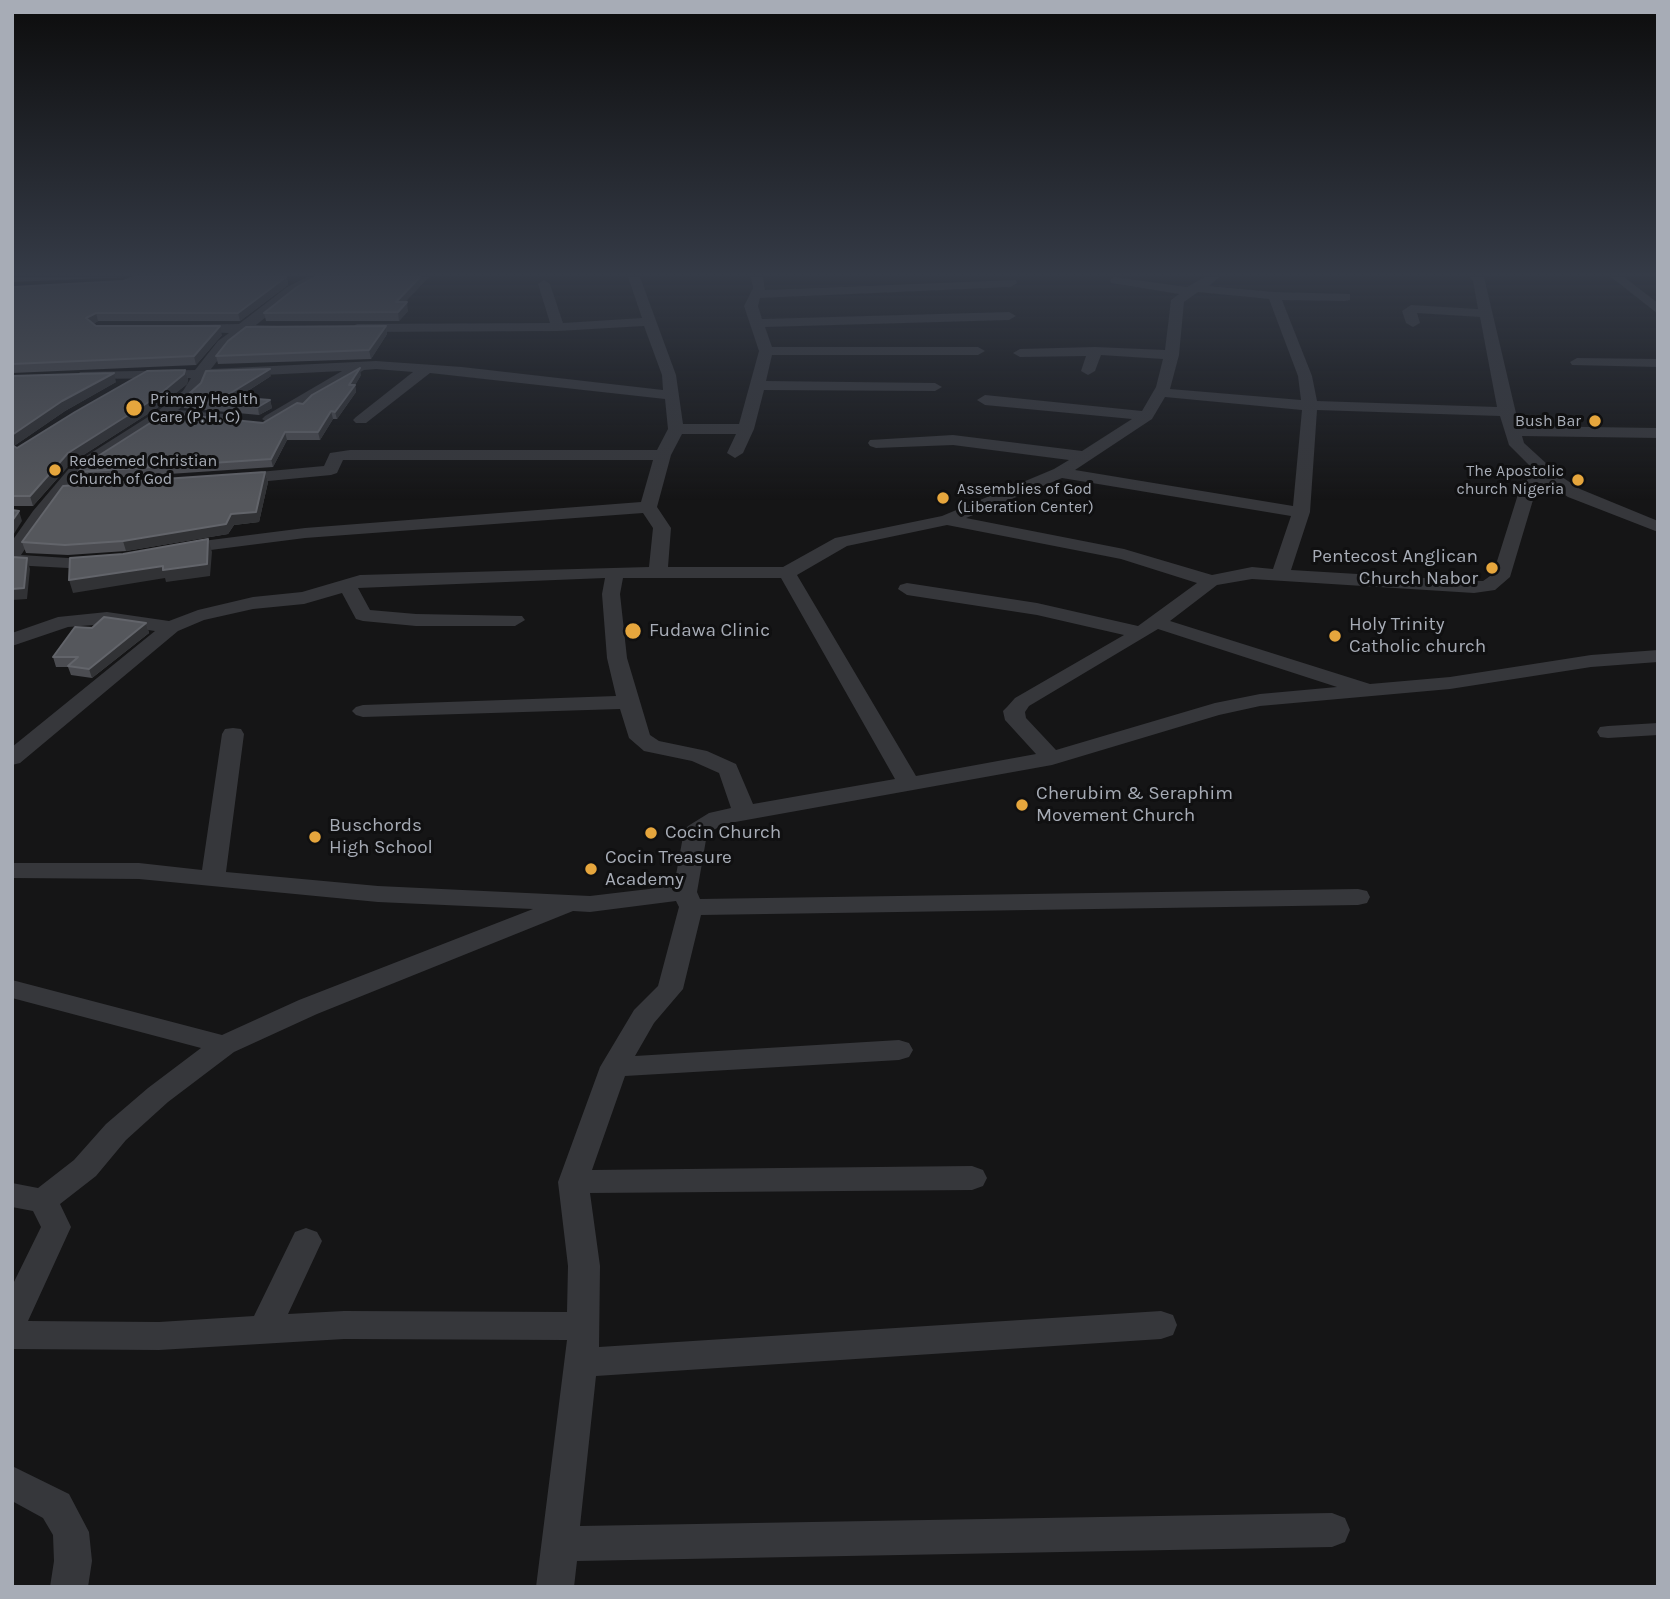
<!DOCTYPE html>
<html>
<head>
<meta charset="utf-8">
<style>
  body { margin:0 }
  #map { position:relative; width:1670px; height:1599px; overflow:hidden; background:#151516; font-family:Karla,sans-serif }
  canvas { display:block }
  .frame { position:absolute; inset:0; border:14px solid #a7acb6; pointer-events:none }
</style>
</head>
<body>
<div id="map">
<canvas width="1670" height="1599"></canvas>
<div class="frame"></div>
</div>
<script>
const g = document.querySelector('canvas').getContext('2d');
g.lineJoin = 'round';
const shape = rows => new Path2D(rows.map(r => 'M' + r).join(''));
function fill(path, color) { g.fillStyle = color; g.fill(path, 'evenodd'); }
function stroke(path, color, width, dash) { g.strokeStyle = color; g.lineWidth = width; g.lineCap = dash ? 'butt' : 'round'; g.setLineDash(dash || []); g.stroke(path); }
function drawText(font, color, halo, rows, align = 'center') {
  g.font = font + ' Karla,sans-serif'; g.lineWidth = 6; g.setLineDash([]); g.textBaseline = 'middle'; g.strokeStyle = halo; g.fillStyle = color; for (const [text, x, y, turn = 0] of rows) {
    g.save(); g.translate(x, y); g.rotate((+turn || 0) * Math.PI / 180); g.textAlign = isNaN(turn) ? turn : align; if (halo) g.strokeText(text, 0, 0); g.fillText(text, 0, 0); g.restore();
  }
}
const minor = shape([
  [307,277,326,277,297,293,256,325,278,326,278,332,246,333,228,347,211,369,376,361,462,367,663,390,662,375,644,326,558,331,357,332,350,328,357,324,550,323,538,284,544,280,550,284,563,323,642,318,628,277,640,277,676,375,683,424,739,424,759,351,744,306,753,288,751,277,763,277,765,290,1016,280,1017,283,1011,287,760,298,758,306,762,319,1009,312,1016,316,1009,320,765,327,772,347,978,347,985,351,978,355,772,355,766,381,935,383,942,387,935,391,764,390,754,429,743,453,735,458,727,453,736,434,682,434,671,455,657,507,671,528,668,567,783,567,835,538,942,516,1054,469,1069,460,953,445,876,448,870,446,868,443,870,440,953,435,1082,451,1132,419,985,405,977,400,985,395,1142,411,1156,387,1163,359,1101,355,1095,371,1088,375,1081,371,1086,356,1020,357,1013,353,1020,349,1095,347,1165,350,1171,300,1179,294,1111,283,1110,280,1114,277,1187,287,1205,277,1219,277,1209,286,1274,292,1350,294,1350,300,1345,301,1282,300,1312,376,1317,401,1497,407,1480,317,1417,313,1420,323,1413,327,1406,323,1402,311,1411,305,1478,309,1473,281,1469,277,1484,277,1519,426,1658,428,1658,438,1522,436,1524,443,1559,475,1580,489,1658,521,1658,532,1568,497,1550,485,1536,490,1510,577,1495,590,1474,593,1252,579,1217,585,1170,621,1370,684,1450,677,1591,655,1658,650,1658,662,1591,667,1450,689,1260,706,1219,715,1052,765,724,824,707,834,697,892,700,899,1358,889,1367,891,1370,897,1367,903,1358,905,701,915,683,989,654,1023,635,1056,899,1040,909,1043,913,1050,909,1057,899,1060,625,1076,592,1170,972,1166,983,1170,987,1178,983,1186,972,1190,590,1193,600,1266,599,1347,1161,1311,1173,1315,1177,1325,1173,1335,1161,1339,596,1376,580,1526,1332,1513,1345,1518,1350,1530,1345,1542,1332,1547,577,1561,574,1587,536,1587,567,1340,344,1339,159,1350,12,1349,12,1286,41,1227,33,1211,12,1207,12,1183,38,1188,74,1160,106,1124,148,1088,201,1048,12,998,12,980,222,1035,299,1000,533,909,378,902,139,879,12,878,12,863,139,863,202,870,222,734,225,729,233,728,241,729,244,734,226,872,378,886,590,896,674,886,684,831,688,826,709,813,731,808,719,773,692,761,644,751,629,738,620,709,363,717,356,715,352,711,356,707,363,705,616,696,607,658,602,594,605,578,358,588,370,610,416,614,522,616,525,620,515,626,416,626,363,621,356,619,342,593,304,604,253,609,204,620,178,631,20,763,12,765,12,747,155,631,107,624,68,627,12,646,12,633,58,617,107,612,169,621,198,610,253,597,302,592,360,575,649,567,653,528,643,513,305,538,179,554,173,553,170,549,179,544,305,528,641,502,653,460,343,460,337,473,331,475,237,484,229,479,237,474,324,466,330,453,350,450,657,450,668,429,665,399,430,373,366,423,356,423,353,420,356,417,413,372,376,369,364,370,270,424,262,419,265,416,342,371,205,378,201,389,178,410,234,415,242,420,239,423,167,418,84,471,46,518,21,555,68,558,100,556,106,557,109,561,106,565,68,568,12,565,12,541,33,511,72,465,159,410,183,391,191,378,85,379,80,378,78,375,80,372,195,370,218,341,229,333,192,332,187,331,187,325,239,324,287,287,307,277],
  [1198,292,1269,299,1298,376,1301,400,1170,389,1179,355,1184,302,1198,292],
  [1165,397,1302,410,1293,506,1075,470,1152,419,1165,397],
  [1317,410,1500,416,1509,445,1541,477,1528,479,1520,488,1493,574,1483,581,1474,581,1291,570,1310,512,1317,410],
  [1062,478,1291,516,1273,569,1252,567,1212,575,1124,549,966,518,1062,478],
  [947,525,1121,559,1197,583,1138,626,1037,603,907,583,900,585,898,589,907,595,1037,615,1124,635,1015,698,1007,707,1003,711,1005,720,1036,754,916,776,797,575,847,546,947,525],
  [623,578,781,578,895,779,753,804,736,764,707,751,659,741,650,735,627,658,620,594,623,578],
  [1158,629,1337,687,1260,694,1215,703,1056,750,1026,718,1025,712,1029,706,1158,629],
  [676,901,679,907,658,986,634,1010,600,1067,558,1182,568,1266,567,1312,344,1311,288,1314,322,1241,317,1232,306,1228,295,1232,254,1316,159,1322,28,1321,71,1227,60,1204,96,1176,126,1140,168,1102,234,1052,317,1014,573,911,590,912,676,901],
  [1611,277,1624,277,1658,303,1658,314,1611,277],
  [1577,358,1658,359,1658,367,1572,365,1570,362,1577,358],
  [1658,723,1658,735,1608,738,1600,737,1597,732,1600,727,1608,726,1658,723],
  [12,1466,69,1494,89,1532,92,1561,88,1587,50,1587,54,1561,53,1535,43,1518,12,1501,12,1466]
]);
const wall = shape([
  [12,277,126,277,12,282],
  [287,277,288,285,240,321,98,321,93,324,96,326,222,335,196,365,12,373,12,287],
  [405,302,408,311,399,321,266,321,264,313],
  [386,326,387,334,371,359,218,364,216,356],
  [185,370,188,379,187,384,157,408,71,463,33,506,12,506,12,376,116,382,65,411,14,446,17,448],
  [361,375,355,385,356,392,337,419,333,419,320,440,287,440,273,467,80,480,78,472,263,423],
  [271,376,240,396,246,396,246,398,270,400,272,408,259,415,184,408,182,400],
  [265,472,268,482,259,522,234,525,228,534,126,551,68,555,26,553,22,542],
  [146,623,149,633,92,678,71,675,68,667,56,667,53,657,92,628]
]);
const shadedWall = shape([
  [287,277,288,285,240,321,238,313],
  [420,277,429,277,397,311,396,302],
  [407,302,408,311,399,321,398,312],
  [96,313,98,321,89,327,86,318],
  [220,326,222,335,196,365,194,356],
  [386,326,387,334,371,359,369,350],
  [360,368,361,375,353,389,355,385,356,392,337,419,335,412],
  [270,369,271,376,230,402,229,394],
  [185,370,188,379,187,384,157,408,71,463,33,506,30,496,68,453],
  [114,373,116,382,65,411,14,446,12,448,12,435,62,401],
  [270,400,272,408,259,415,258,407],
  [331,411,333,419,320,440,318,432],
  [285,432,287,440,273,467,271,459],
  [265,472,268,482,259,522,234,525,228,534,126,551,123,541,231,514],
  [19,511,22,521,12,537,12,521],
  [208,539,212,552,210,576,166,582,165,578,73,593,69,580],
  [27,558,30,569,27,599,12,600,12,589],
  [146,623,149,633,92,678,89,669]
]);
const building = shape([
  [134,277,286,277,238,313,96,313,86,318,96,326,220,326,194,356,12,364,12,287,123,281,134,277],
  [315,277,420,277,396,302,407,302,398,312,264,313,297,287,315,277],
  [386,326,369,350,216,356,228,341,246,327,386,326],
  [360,368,349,385,355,385,335,412,331,411,318,432,285,432,271,459,78,472,84,465,166,413,263,423,297,403,303,404,312,395,360,368],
  [270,369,229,394,246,396,244,398,270,400,258,407,182,400,201,383,206,371,270,369],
  [185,370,184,374,155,398,68,453,30,496,12,496,12,462,13,461,12,461,12,445,17,448,75,412,147,371,185,370],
  [114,373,62,401,12,435,12,376,114,373],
  [265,472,256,512,231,514,226,524,123,541,65,545,22,542,63,486,265,472],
  [12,510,19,511,12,521,12,510],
  [208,539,207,564,163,570,163,566,69,580,70,558,123,554,208,539],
  [12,557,27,558,24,588,12,589,12,557],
  [104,617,146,623,89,669,68,666,78,657,53,657,75,627,92,628,104,617]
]);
const markers = [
  [134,408,9,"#e6a63d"],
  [1595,421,7,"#e6a63d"],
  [55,470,7,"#e6a63d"],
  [1578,480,7,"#e6a63d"],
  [943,498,7,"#e6a63d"],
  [1492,568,7,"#e6a63d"],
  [633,631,9,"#e6a63d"],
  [1335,636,7,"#e6a63d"],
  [1022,805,7,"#e6a63d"],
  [651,833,7,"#e6a63d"],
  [315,837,7,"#e6a63d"],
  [591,869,7,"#e6a63d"]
];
const farPoinames = [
  ["Primary Health",150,399],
  ["Care (P. H. C)",150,417],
  ["Bush Bar",1581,421,"right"],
  ["Redeemed Christian",69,461],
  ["Church of God",69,479],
  ["The Apostolic",1564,471,"right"],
  ["church Nigeria",1564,489,"right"],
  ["Assemblies of God",957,489],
  ["(Liberation Center)",957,507]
];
const poiNames = [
  ["Pentecost Anglican",1478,557,"right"],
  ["Church Nabor",1478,579,"right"],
  ["Holy Trinity",1349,625],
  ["Catholic church",1349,647],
  ["Fudawa Clinic",649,631],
  ["Cherubim & Seraphim",1036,794],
  ["Movement Church",1036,816],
  ["Buschords",329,826],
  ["High School",329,848],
  ["Cocin Church",665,833],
  ["Cocin Treasure",605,858],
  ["Academy",605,880]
];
fill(minor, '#36373b');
fill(wall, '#4b4c51');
fill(shadedWall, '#313235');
fill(building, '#55575c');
stroke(building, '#62646a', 2);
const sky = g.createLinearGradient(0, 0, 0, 500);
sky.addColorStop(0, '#0c0c0c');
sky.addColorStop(0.55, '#353b47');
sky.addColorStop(1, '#353b4700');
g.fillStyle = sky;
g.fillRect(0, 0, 1670, 500);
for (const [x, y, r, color] of markers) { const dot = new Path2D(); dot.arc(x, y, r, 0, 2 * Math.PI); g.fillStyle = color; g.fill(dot); stroke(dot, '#101011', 2.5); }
drawText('16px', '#a7acb6', '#101011', farPoinames, 'left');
drawText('19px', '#a7acb6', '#101011', poiNames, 'left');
</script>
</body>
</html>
